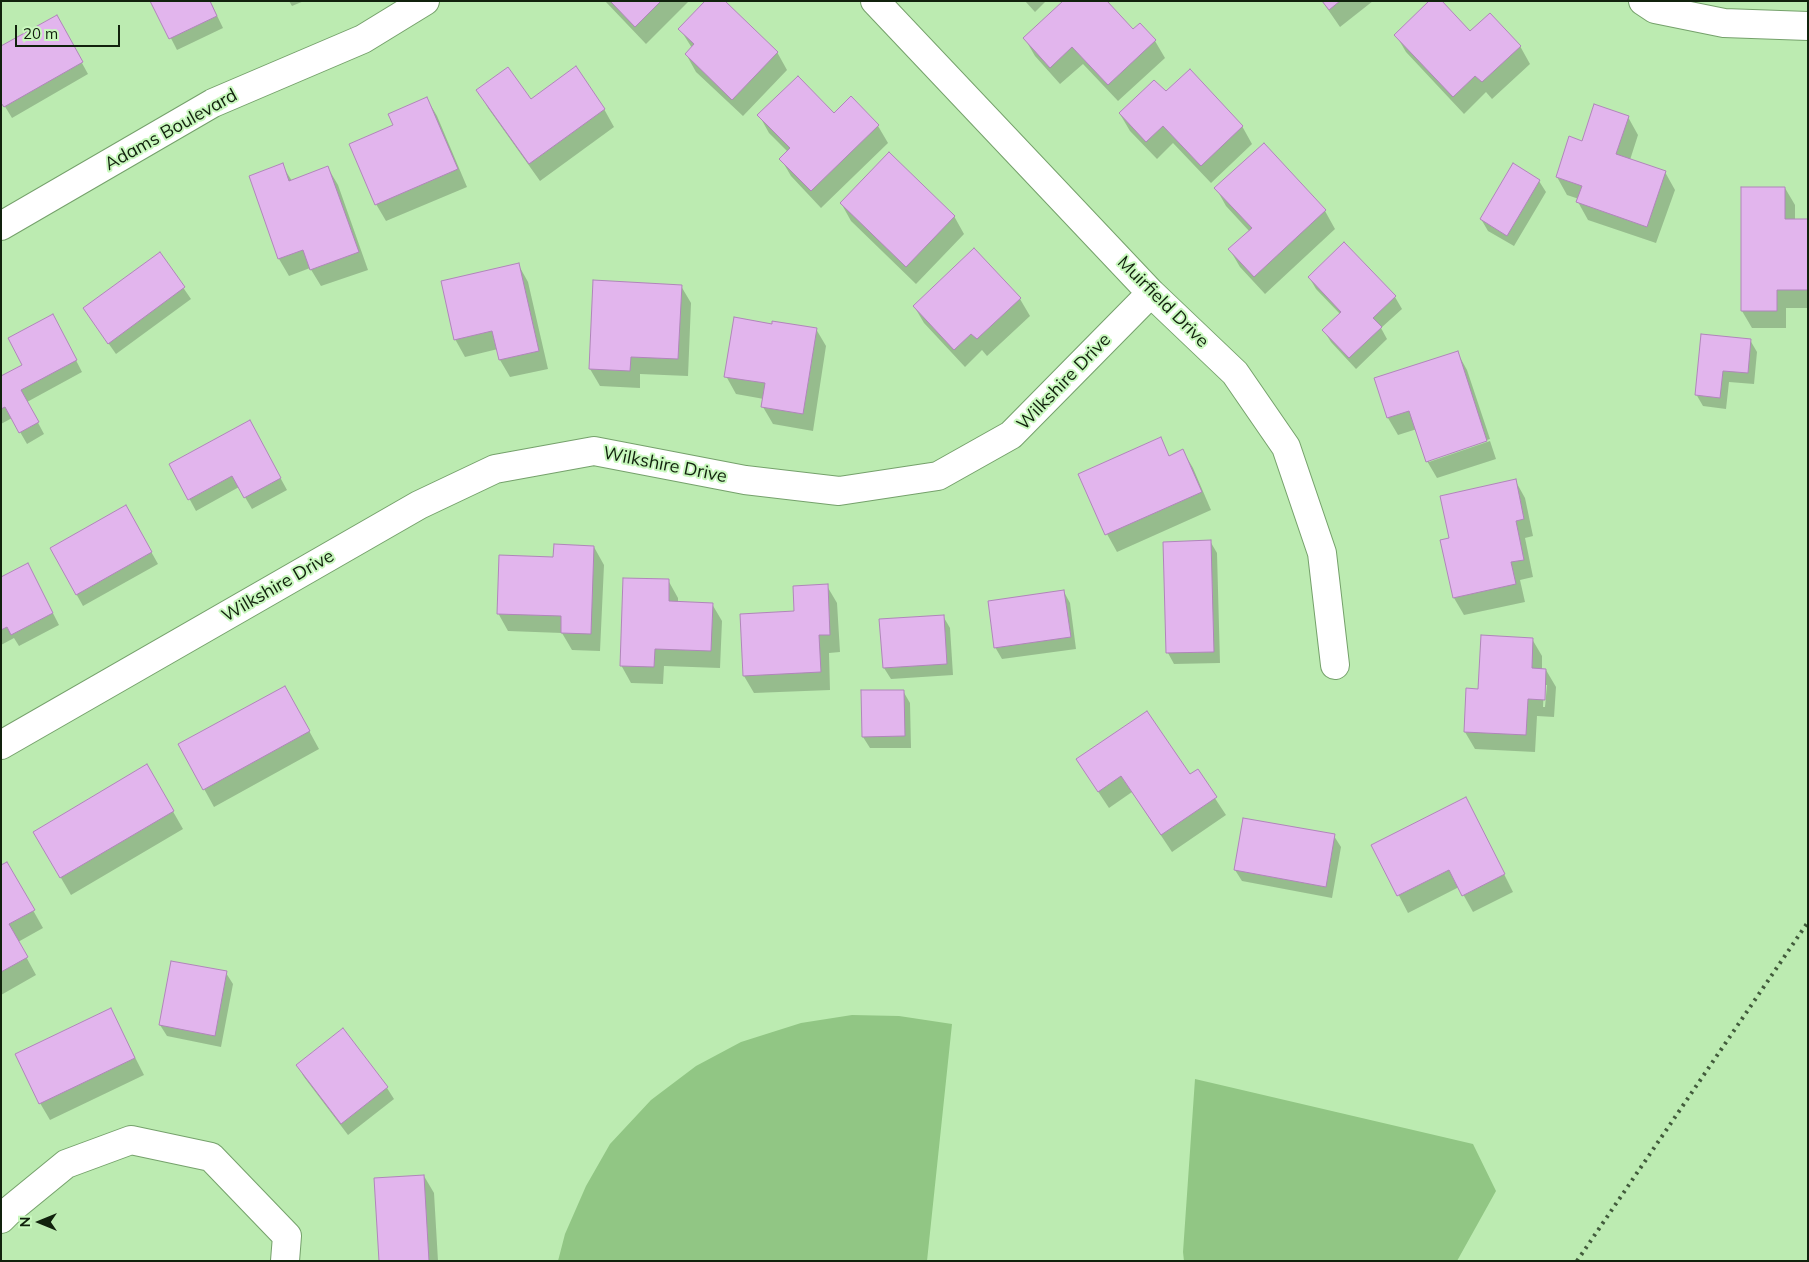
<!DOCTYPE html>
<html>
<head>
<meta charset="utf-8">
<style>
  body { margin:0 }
  #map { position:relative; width:1809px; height:1262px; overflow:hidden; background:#bcebb1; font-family:Mulish,sans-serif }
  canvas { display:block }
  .frame { position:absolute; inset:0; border:2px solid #11220d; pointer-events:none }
  .north { position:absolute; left:15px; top:1197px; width:50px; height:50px; -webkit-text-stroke:4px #c9f8be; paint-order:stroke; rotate:270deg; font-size:14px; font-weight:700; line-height:20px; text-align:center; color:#11220d }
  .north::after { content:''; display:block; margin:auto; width:18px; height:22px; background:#11220d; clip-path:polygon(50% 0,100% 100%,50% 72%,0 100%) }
  .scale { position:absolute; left:15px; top:25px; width:105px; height:22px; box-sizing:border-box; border:2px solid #11220d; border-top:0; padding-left:6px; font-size:15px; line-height:18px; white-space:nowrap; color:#11220d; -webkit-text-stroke:4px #c9f8be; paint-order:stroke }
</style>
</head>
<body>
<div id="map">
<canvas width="1809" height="1262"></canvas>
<div class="frame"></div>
<div class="north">N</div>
<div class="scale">20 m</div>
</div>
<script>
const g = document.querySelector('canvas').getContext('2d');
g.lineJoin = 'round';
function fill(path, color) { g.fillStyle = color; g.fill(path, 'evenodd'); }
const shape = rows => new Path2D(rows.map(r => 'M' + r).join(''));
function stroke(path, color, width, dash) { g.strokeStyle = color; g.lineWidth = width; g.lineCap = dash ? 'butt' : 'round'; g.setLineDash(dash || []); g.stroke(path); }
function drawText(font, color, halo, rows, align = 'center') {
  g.font = font + ' Mulish,sans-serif'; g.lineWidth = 4; g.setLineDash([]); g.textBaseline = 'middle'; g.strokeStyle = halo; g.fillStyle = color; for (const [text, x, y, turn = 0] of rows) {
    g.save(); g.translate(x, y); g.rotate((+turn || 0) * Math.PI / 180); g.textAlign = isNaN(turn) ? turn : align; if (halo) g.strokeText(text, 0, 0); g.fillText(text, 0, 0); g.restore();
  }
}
const green = shape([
  [852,1015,899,1016,952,1024,927,1261,558,1261,565,1234,586,1186,610,1144,651,1100,696,1066,741,1042,801,1023],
  [1195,1079,1473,1144,1496,1191,1457,1261,1184,1261,1183,1252]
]);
const shadow = shape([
  [152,1,210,1,223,28,177,50],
  [289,1,304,1,292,6],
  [605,1,689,1,646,44],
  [1025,1,1046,1,1035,12],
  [1322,1,1373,1,1340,27],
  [56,16,88,74,12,118,1,100],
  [680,29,777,52,787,70,743,116,696,72,686,54,692,48],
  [1470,33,1520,46,1530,64,1492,99,1486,92,1464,114,1406,52,1396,35],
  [1025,39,1155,41,1165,58,1118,101,1083,64,1060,84,1035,56],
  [478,90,530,101,604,109,614,127,540,181,488,108],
  [1166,93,1242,126,1252,144,1211,183,1173,143,1157,159,1130,131,1120,114],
  [427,99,437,116,467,187,386,221,376,204,395,125],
  [759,115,834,115,878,126,888,143,821,208,791,176,781,159,788,152,769,133],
  [1628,117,1638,135,1630,160,1665,172,1675,190,1656,243,1588,220,1578,202,1579,199,1567,195,1557,177,1583,142],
  [1264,144,1325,211,1335,229,1265,294,1240,267,1230,250,1250,232,1226,206,1216,188],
  [282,165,292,181,328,168,338,185,368,270,321,286,310,268,289,276,279,259,250,177],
  [1539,181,1546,192,1514,246,1488,231,1481,219],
  [1785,188,1795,205,1795,221,1808,220,1808,308,1786,308,1786,328,1752,328,1742,311],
  [841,203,954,216,964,234,916,284,851,221],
  [160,254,191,299,116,354,84,309],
  [518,264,528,282,548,369,510,377,500,360,498,349,465,357,455,339],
  [1309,277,1395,297,1402,309,1381,328,1387,339,1356,369,1331,342,1324,331,1341,315,1316,289],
  [681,286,691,303,688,376,640,374,640,388,600,386,590,369],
  [1020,299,1030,316,987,356,982,350,965,367,924,323,914,306],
  [773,325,816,329,826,346,813,431,773,424,763,407,764,399,736,394,726,376],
  [59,327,82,372,27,402,44,434,27,444,12,418,1,424,1,377,24,365],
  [1750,340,1757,352,1754,384,1729,382,1726,409,1703,406,1696,394],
  [1457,352,1467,370,1490,439,1429,459,1429,462,1490,441,1496,459,1437,478,1427,461,1417,429,1398,435,1388,418,1376,378],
  [256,433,287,490,252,509,239,487,196,511,171,465],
  [1160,439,1170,457,1183,451,1193,468,1211,510,1117,552,1107,534,1080,474],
  [1515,480,1525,498,1533,536,1525,538,1533,577,1520,580,1525,602,1464,615,1454,598,1450,539],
  [126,507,158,564,83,606,51,549],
  [1210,541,1217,553,1220,663,1174,664,1168,653],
  [594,547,604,565,600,651,572,650,562,633,508,631,498,613,554,559],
  [34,576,59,625,19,646,14,638,1,645,1,578],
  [668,580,678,598,678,603,712,604,722,621,720,668,664,666,663,684,631,683,621,665],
  [827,586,837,603,840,652,829,653,830,690,754,693,744,676,795,612],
  [1064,592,1070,603,1076,649,1002,659,995,647],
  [943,616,950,628,953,675,891,679,884,668],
  [1532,639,1542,656,1542,670,1546,670,1556,687,1554,717,1537,716,1535,752,1475,749,1465,732,1480,690],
  [1544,685,1547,685,1545,707,1543,707],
  [903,691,910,703,911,748,870,748,863,737],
  [295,705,319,749,214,807,180,745],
  [1077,760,1190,776,1197,771,1226,815,1172,852,1132,792,1109,808],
  [147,766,183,829,71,895,34,832],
  [1475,816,1513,892,1473,912,1459,887,1408,913,1373,846],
  [1334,836,1341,847,1332,898,1242,881,1235,870],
  [7,864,43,928,18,942,36,975,1,995,1,867],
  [226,973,233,984,221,1047,167,1036,160,1025],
  [111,1010,144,1075,50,1120,40,1103],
  [343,1030,387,1088,394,1099,348,1135,304,1077,297,1065],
  [424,1176,434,1193,438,1261,380,1261]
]);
const building = shape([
  [150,1,210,1,217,16,169,39,150,1],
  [610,1,661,1,635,27,610,1],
  [705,1,725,1,778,52,732,100,685,54,694,44,678,29,705,1],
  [1063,1,1107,1,1133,29,1140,23,1156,40,1108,85,1072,47,1050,68,1023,38,1063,1],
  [1322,1,1340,1,1329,10,1322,1],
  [1429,1,1442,1,1470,31,1490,13,1521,46,1482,82,1475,76,1453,97,1394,35,1429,1],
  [57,15,83,62,4,107,1,103,1,46,57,15],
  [576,66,605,109,529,164,476,90,508,67,531,99,576,66],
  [1190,69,1243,126,1201,166,1163,126,1146,142,1119,113,1154,80,1166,91,1190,69],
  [798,76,834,113,851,96,879,125,811,191,779,159,790,148,757,115,798,76],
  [427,97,458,169,375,205,349,144,393,125,388,114,427,97],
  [1594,104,1629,116,1616,154,1666,171,1647,227,1576,202,1582,186,1556,177,1569,136,1582,141,1594,104],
  [1264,143,1326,210,1254,277,1228,249,1252,228,1214,188,1264,143],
  [889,152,955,216,906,267,840,203,889,152],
  [283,163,289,181,328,166,359,252,310,270,303,250,278,259,249,176,283,163],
  [1513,163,1540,180,1507,236,1480,219,1513,163],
  [1741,187,1785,187,1785,219,1808,219,1808,290,1777,290,1777,311,1741,311,1741,187],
  [1344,242,1396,296,1373,318,1382,327,1349,358,1322,330,1341,312,1308,277,1344,242],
  [974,248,1021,298,977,339,971,334,954,350,913,306,974,248],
  [160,252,185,287,108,344,83,308,160,252],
  [519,263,539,351,499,360,492,331,454,340,441,281,519,263],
  [593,280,682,285,678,359,631,357,630,371,589,369,593,280],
  [53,314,77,360,21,390,39,422,19,433,5,407,1,409,1,376,22,365,8,338,53,314],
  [734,317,772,324,772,321,817,328,803,414,761,407,765,383,724,377,734,317],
  [1701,334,1751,339,1748,373,1723,371,1720,398,1695,395,1701,334],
  [1458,351,1487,441,1426,462,1409,411,1387,418,1374,378,1458,351],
  [250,420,281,478,244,498,232,476,188,500,169,464,250,420],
  [1161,437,1169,456,1183,449,1202,492,1105,535,1078,474,1161,437],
  [1516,479,1524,519,1516,521,1524,560,1511,562,1516,584,1453,598,1440,540,1449,538,1440,496,1516,479],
  [126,505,152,552,76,595,50,548,126,505],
  [1211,540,1214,652,1166,653,1163,542,1211,540],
  [554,544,594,546,591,634,561,633,561,616,497,614,499,555,553,557,554,544],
  [28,563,53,613,11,635,7,627,1,630,1,577,28,563],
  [623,578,669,579,669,601,713,603,711,651,655,649,654,667,620,666,623,578],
  [828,584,830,635,819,635,821,672,743,676,740,614,794,611,793,586,828,584],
  [1064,590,1071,637,994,648,988,601,1064,590],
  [944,615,947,664,883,668,879,619,944,615],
  [1481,635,1533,638,1532,668,1546,669,1545,700,1528,699,1526,735,1464,732,1466,688,1478,689,1481,635],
  [285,686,310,731,203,790,178,744,285,686],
  [861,690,904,690,905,736,862,737,861,690],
  [1147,711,1190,774,1198,769,1217,797,1161,835,1121,776,1098,792,1076,759,1147,711],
  [147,764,174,811,60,878,33,832,147,764],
  [1466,797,1505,874,1462,896,1449,870,1397,896,1371,845,1466,797],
  [1243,818,1335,834,1326,887,1234,870,1243,818],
  [7,862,35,910,9,924,28,957,1,972,1,865,7,862],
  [171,961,227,971,215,1036,159,1025,171,961],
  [111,1008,135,1058,39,1104,15,1054,111,1008],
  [343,1028,388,1087,341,1124,296,1065,343,1028],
  [424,1175,429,1261,379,1261,374,1178,424,1175]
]);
const minor = shape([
  [875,1,1151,293,1235,373,1286,447,1322,553,1335,665],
  [1643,1,1655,9,1724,23,1808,26],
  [1,226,213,103,363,39,425,1],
  [1,745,419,505,495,469,594,451,745,480,839,491,938,476,1011,435,1151,293],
  [1,1219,11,1209,66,1164,131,1140,211,1157,287,1236,285,1261]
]);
const rail = shape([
  [1577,1261,1808,922]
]);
const streetNames = [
  ["Adams Boulevard",171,130,-29],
  ["Muirfield Drive",1163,302,45],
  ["Wilkshire Drive",1064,382,-46],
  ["Wilkshire Drive",665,465,11],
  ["Wilkshire Drive",278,586,-30]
];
fill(green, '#91c684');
fill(shadow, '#0003');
fill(building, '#e2b5ed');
stroke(building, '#b085ba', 1);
stroke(minor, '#75a16b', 30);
stroke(minor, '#fff', 28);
stroke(rail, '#415b3b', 4, [2.5, 5]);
drawText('18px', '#11220d', '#c9f8be', streetNames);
</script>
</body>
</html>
